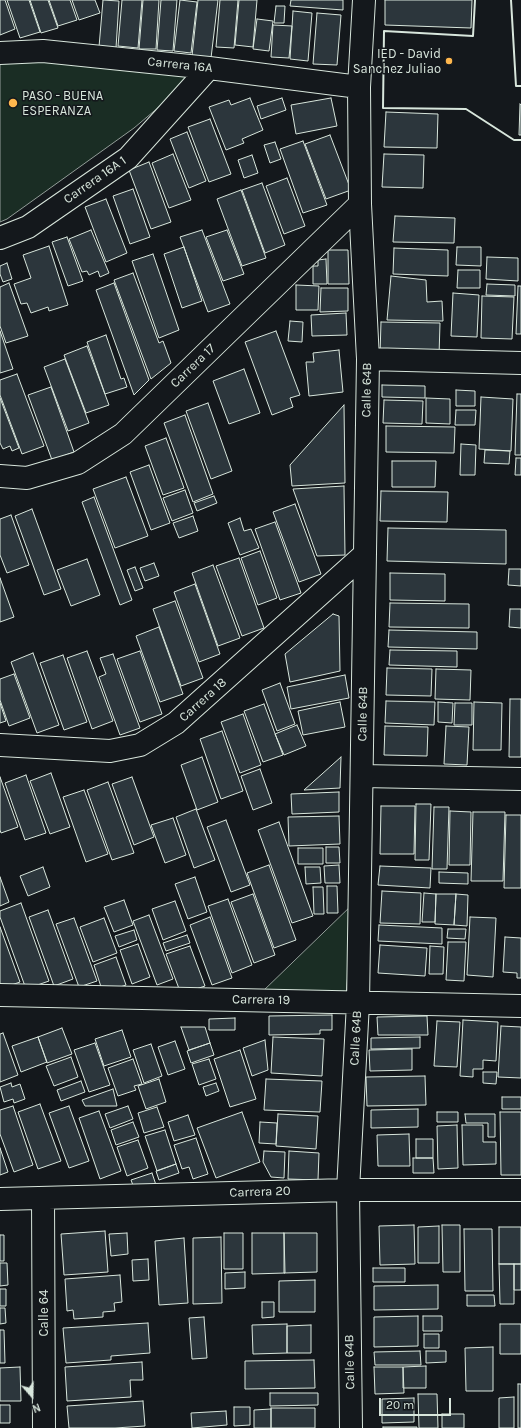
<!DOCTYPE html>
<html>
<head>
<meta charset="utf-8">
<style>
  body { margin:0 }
  #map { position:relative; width:521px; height:1428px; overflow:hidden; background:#14181c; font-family:Karla,sans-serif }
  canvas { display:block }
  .north { position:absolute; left:12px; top:1376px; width:40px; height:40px; -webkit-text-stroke:3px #14181c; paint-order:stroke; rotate:160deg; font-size:11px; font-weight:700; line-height:16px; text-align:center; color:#d8e6dc }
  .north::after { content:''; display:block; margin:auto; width:14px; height:18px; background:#d8e6dc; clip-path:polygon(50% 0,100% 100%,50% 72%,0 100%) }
  .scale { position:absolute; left:379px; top:1398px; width:72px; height:18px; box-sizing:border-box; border:2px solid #d8e6dc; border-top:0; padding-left:5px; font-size:12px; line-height:14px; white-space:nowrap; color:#d8e6dc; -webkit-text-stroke:3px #14181c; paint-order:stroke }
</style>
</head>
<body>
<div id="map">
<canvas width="521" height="1428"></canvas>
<div class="north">N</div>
<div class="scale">20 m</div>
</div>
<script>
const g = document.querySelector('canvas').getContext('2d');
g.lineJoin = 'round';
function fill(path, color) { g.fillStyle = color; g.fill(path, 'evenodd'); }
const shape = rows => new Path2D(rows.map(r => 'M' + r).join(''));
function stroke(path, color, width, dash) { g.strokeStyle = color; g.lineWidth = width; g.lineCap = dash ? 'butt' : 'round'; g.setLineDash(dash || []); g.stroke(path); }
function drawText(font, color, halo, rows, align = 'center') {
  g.font = font + ' Karla,sans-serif'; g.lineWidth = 3; g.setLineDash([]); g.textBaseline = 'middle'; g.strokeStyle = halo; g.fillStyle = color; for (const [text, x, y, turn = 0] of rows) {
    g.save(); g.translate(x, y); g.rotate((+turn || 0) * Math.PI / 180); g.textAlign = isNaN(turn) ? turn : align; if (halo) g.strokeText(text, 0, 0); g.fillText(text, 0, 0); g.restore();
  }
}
const green = shape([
  [49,57,198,74,134,128,7,219,0,222,0,61,49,57],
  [354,903,346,996,262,992,354,903]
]);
const building = shape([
  [0,0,5,0,15,29,0,35,0,0],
  [7,0,29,0,40,32,20,38,7,0],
  [30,0,48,0,58,28,41,33,30,0],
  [49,0,70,0,77,20,58,26,49,0],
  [72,0,95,0,100,13,79,20,72,0],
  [103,0,119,1,116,48,99,47,103,0],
  [122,0,142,0,138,48,118,46,122,0],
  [143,0,159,0,156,49,139,49,143,0],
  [161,0,177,0,173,51,157,50,161,0],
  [180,0,197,2,191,53,174,51,180,0],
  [198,0,218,0,211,58,192,56,198,0],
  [220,0,238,0,234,48,216,47,220,0],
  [239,0,257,0,253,47,235,45,239,0],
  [291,0,343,0,343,10,290,6,291,0],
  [385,0,472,0,471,28,385,25,385,0],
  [276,6,285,6,284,23,274,23,276,6],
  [293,11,312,13,308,61,290,59,293,11],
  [317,13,341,15,337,65,313,64,317,13],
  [257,19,273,21,269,51,253,49,257,19],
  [273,25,292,26,289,58,271,57,273,25],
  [250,98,263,130,242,139,244,143,226,150,209,107,229,100,231,105,250,98],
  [282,98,286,110,261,119,257,106,282,98],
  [331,98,337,126,296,134,291,105,331,98],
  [520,104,521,105,521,135,519,135,520,104],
  [386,112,438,114,437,148,384,147,386,112],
  [210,119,231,174,209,182,188,127,210,119],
  [187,132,206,181,189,188,170,139,187,132],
  [330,135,351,190,326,199,305,144,330,135],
  [303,141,327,205,303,213,280,149,303,141],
  [275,142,281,159,270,163,264,145,275,142],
  [173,154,191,200,169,208,152,163,173,154],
  [384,154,424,155,423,188,382,187,384,154],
  [252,155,258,173,244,178,238,160,252,155],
  [149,162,171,222,151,229,129,170,149,162],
  [287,178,305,226,284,234,266,186,287,178],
  [262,183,285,245,265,253,242,190,262,183],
  [133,189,150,237,130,244,113,196,133,189],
  [241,190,266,258,242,266,217,199,241,190],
  [106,199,127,253,106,262,85,207,106,199],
  [395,216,455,218,454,243,393,242,395,216],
  [91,230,109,273,100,277,98,271,89,275,87,271,82,272,69,239,91,230],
  [202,230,230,304,208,312,180,237,202,230],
  [227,230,244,274,223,281,206,237,227,230],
  [67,237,83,281,68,286,52,242,67,237],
  [49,246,68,305,49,311,48,307,31,313,27,303,21,304,14,284,31,278,23,255,49,246],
  [184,247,202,301,182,308,164,254,184,247],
  [457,247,481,247,481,266,456,265,457,247],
  [394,248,448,250,448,276,393,274,394,248],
  [328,250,348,250,349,284,328,284,328,250],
  [153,254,179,330,159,338,132,261,153,254],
  [487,257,518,258,518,281,486,279,487,257],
  [326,259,327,284,313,284,313,266,318,266,318,260,326,259],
  [7,263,12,279,3,282,0,274,0,266,7,263],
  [458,270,480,270,480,288,457,288,458,270],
  [133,273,159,343,163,341,171,363,151,379,114,280,133,273],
  [391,276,426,280,427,302,442,301,443,321,387,320,391,276],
  [9,283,28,336,6,343,0,326,0,287,9,283],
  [114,283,149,380,134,395,96,290,114,283],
  [487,284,515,285,515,296,486,295,487,284],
  [296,285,319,286,318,310,296,310,296,285],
  [518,286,521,286,521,334,516,334,518,286],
  [321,288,348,288,348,311,320,312,321,288],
  [453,293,479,295,477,337,451,336,453,293],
  [482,296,514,297,512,339,481,338,482,296],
  [346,313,347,335,312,336,311,315,346,313],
  [290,321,303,322,302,342,288,341,290,321],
  [381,322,440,323,439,356,380,355,381,322],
  [0,331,13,369,0,373,0,331],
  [276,331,300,395,290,398,293,407,272,415,245,342,276,331],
  [106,335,121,379,124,378,127,387,105,394,87,342,106,335],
  [87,346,109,405,86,413,64,355,87,346],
  [339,350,343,392,309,396,306,362,314,362,313,353,339,350],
  [65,359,89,423,68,431,44,367,65,359],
  [244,369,260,413,229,424,213,381,244,369],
  [17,374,44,446,22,454,0,395,0,380,17,374],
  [382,385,425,386,425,398,382,397,382,385],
  [51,387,74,452,52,460,28,395,51,387],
  [456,390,475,391,475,406,456,406,456,390],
  [517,394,521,394,521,455,515,455,517,394],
  [481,397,513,399,511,451,479,449,481,397],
  [0,398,19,448,12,451,10,446,3,449,0,443,0,398],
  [426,398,450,399,450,424,426,423,426,398],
  [384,400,423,401,422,424,383,423,384,400],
  [208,403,232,471,211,479,186,411,208,403],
  [344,405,345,483,292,486,290,465,344,405],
  [456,410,476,410,475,425,455,425,456,410],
  [185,415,213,494,193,502,164,423,185,415],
  [386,426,455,427,454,453,386,452,386,426],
  [166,438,184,488,163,495,145,446,166,438],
  [461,444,476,445,475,475,460,475,461,444],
  [485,450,510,451,509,464,484,463,485,450],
  [516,458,521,458,521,475,515,475,516,458],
  [392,461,436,461,435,487,392,487,392,461],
  [149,465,170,523,151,530,130,472,149,465],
  [126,477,148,536,115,548,93,489,126,477],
  [344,486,345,555,317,556,293,489,344,486],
  [185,490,193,513,172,521,163,498,185,490],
  [381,491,448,492,447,522,380,521,381,491],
  [214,496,217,503,197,511,194,503,214,496],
  [94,497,132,600,120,605,82,502,94,497],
  [295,504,321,574,299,582,273,512,295,504],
  [32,509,61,589,44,595,15,516,32,509],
  [11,515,29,565,7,573,0,555,0,519,11,515],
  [193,516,198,531,179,538,173,523,193,516],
  [240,518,244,531,251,529,259,548,240,555,228,523,240,518],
  [275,522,301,593,280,600,255,529,275,522],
  [388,528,506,530,506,564,387,561,388,528],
  [260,551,277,598,258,605,241,558,260,551],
  [239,558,264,628,242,636,216,566,239,558],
  [87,559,100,595,71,606,57,570,87,559],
  [154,563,159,576,145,581,140,568,154,563],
  [213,565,240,638,218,646,192,573,213,565],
  [135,567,143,588,135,591,127,570,135,567],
  [509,569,521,569,521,586,508,585,509,569],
  [390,573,445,574,445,601,390,600,390,573],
  [0,578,14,617,0,622,0,578],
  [195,584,220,654,199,662,174,592,195,584],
  [175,601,203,678,181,686,153,609,175,601],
  [390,603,469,604,469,628,389,627,390,603],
  [510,609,521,609,521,628,509,627,510,609],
  [333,614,339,616,340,671,290,682,285,654,333,614],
  [159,627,183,694,160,702,136,636,159,627],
  [389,630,477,632,477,649,388,647,389,630],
  [390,650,457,651,457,667,389,665,390,650],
  [87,651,113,721,92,729,67,658,87,651],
  [140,651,162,714,140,722,117,659,140,651],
  [33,653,59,725,37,733,11,662,33,653],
  [113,654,140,728,120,735,99,677,106,674,100,658,113,654],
  [63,655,87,722,64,730,40,663,63,655],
  [387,668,432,669,431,696,386,695,387,668],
  [436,669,471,670,470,700,435,699,436,669],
  [14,674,30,718,9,726,0,700,0,679,14,674],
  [345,675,349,698,291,709,287,687,345,675],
  [280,683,295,724,277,731,262,690,280,683],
  [510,699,521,699,521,757,509,757,510,699],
  [386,701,435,702,434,725,385,723,386,701],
  [340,702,345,727,303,735,298,711,340,702],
  [438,702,453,703,452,723,438,722,438,702],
  [474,702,502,703,501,750,473,750,474,702],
  [0,703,6,721,0,723,0,703],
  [455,703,472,703,472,725,454,725,455,703],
  [264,704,283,755,263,762,244,711,264,704],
  [243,714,261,765,240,773,221,722,243,714],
  [297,725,306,746,284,755,275,734,297,725],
  [385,726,428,727,427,756,384,755,385,726],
  [446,726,469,727,467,765,444,764,446,726],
  [222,731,243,791,221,799,200,739,222,731],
  [202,757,218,802,197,810,181,765,202,757],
  [341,757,340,788,304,790,322,774,341,757],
  [260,769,272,803,253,810,241,776,260,769],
  [51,773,70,827,50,834,30,781,51,773],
  [26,775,46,833,25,840,5,783,26,775],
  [0,777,18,827,1,833,0,830,0,777],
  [132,777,154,837,134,845,112,784,132,777],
  [108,782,134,853,112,860,87,790,108,782],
  [84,790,108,854,86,862,63,797,84,790],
  [339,792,339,812,292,814,291,794,339,792],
  [416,804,431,804,429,860,415,860,416,804],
  [381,806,415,806,414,854,380,854,381,806],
  [434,807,449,807,447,869,432,869,434,807],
  [196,809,215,860,194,868,176,817,196,809],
  [450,811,471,812,470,865,449,865,450,811],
  [473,812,505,812,503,881,471,881,473,812],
  [506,815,521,815,521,888,504,888,506,815],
  [339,816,340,844,289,846,288,817,339,816],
  [173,818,186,855,165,863,151,825,173,818],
  [226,820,250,885,231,892,207,827,226,820],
  [279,822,313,916,292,923,258,830,279,822],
  [326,847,339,847,340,863,326,863,326,847],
  [298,848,323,848,323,864,298,864,298,848],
  [269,865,296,940,274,948,247,873,269,865],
  [339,865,340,883,325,883,324,866,339,865],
  [380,866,431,868,430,888,378,885,380,866],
  [43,867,50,887,28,896,20,876,43,867],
  [305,867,320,867,321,883,306,884,305,867],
  [439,872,468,873,468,884,439,883,439,872],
  [0,877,9,902,0,906,0,877],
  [195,877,207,912,188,919,175,884,195,877],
  [327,886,337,886,338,913,327,913,327,886],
  [313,887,323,887,324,914,314,914,313,887],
  [382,891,421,893,420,924,380,923,382,891],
  [424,893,436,894,435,922,422,922,424,893],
  [253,894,275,955,254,963,231,902,253,894],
  [436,894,456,894,454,925,435,924,436,894],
  [456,894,468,895,467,926,454,925,456,894],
  [228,899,252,965,232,973,208,906,228,899],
  [124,900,133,925,114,932,104,907,124,900],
  [175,901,186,931,163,940,152,909,175,901],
  [21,903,49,981,26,989,0,917,0,911,21,903],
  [48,910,73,979,54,986,29,917,48,910],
  [149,915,173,979,157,985,133,921,149,915],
  [210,917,232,978,212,985,190,925,210,917],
  [470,917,496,918,493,977,467,975,470,917],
  [74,918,97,981,79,987,56,924,74,918],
  [104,918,117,953,93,962,80,927,104,918],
  [379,925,442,928,442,944,378,941,379,925],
  [0,927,20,982,0,989,0,927],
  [448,929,466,929,465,939,447,938,448,929],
  [134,930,137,940,119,947,115,936,134,930],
  [187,935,190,943,166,951,163,943,187,935],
  [505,937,521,938,521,978,517,978,517,973,503,972,505,937],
  [448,942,466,942,464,981,446,980,448,942],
  [138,944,150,977,132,984,120,950,138,944],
  [380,945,427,948,425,976,378,973,380,945],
  [190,946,205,986,181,994,166,954,190,946],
  [430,946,444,947,443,974,429,974,430,946],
  [116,957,126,985,103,993,94,965,116,957],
  [332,1015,332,1030,320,1030,320,1034,269,1035,269,1016,332,1015],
  [427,1016,428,1035,378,1035,377,1017,427,1016],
  [235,1018,235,1030,209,1030,209,1019,235,1018],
  [463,1020,498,1022,496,1061,483,1060,483,1069,473,1069,473,1077,460,1076,463,1020],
  [437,1021,460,1022,457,1067,434,1066,437,1021],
  [501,1026,521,1027,521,1078,498,1077,501,1026],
  [181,1027,205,1027,210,1043,189,1050,181,1027],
  [62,1028,72,1054,47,1063,38,1037,62,1028],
  [122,1030,131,1057,104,1066,95,1039,122,1030],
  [3,1033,18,1075,0,1082,0,1034,3,1033],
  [38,1037,47,1062,21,1072,12,1046,38,1037],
  [273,1037,324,1039,322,1076,271,1073,273,1037],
  [420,1037,420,1048,371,1049,371,1038,420,1037],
  [265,1040,268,1070,252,1076,243,1048,265,1040],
  [175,1041,185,1069,168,1075,158,1047,175,1041],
  [95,1043,110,1085,89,1092,74,1050,95,1043],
  [210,1043,214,1055,191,1063,187,1051,210,1043],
  [151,1044,162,1076,144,1083,133,1050,151,1044],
  [412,1049,412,1070,370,1071,369,1050,412,1049],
  [240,1050,256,1099,230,1107,214,1059,240,1050],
  [71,1057,78,1077,54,1086,46,1066,71,1057],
  [133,1059,142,1084,134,1086,136,1090,118,1096,108,1068,133,1059],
  [209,1059,216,1079,199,1085,192,1064,209,1059],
  [483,1072,497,1072,496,1084,483,1083,483,1072],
  [425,1076,426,1105,367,1106,366,1077,425,1076],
  [159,1079,166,1102,146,1109,138,1086,159,1079],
  [266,1079,322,1081,320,1112,264,1110,266,1079],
  [81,1081,85,1092,61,1101,57,1090,81,1081],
  [11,1083,12,1087,20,1084,25,1099,14,1103,13,1099,4,1102,0,1087,11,1083],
  [216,1083,219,1091,206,1096,203,1087,216,1083],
  [113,1089,117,1106,85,1106,82,1100,113,1089],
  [502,1097,521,1097,521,1109,502,1109,502,1097],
  [40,1104,61,1161,38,1169,18,1112,40,1104],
  [13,1106,33,1165,14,1172,0,1134,0,1110,13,1106],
  [69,1106,89,1161,69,1168,49,1113,69,1106],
  [128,1106,133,1119,110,1128,105,1114,128,1106],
  [157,1107,164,1127,144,1133,138,1113,157,1107],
  [418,1109,418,1127,371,1128,371,1110,418,1109],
  [99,1111,121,1171,100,1179,79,1118,99,1111],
  [242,1112,260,1162,216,1178,197,1128,242,1112],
  [437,1112,458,1112,458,1122,437,1122,437,1112],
  [500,1112,521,1112,521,1175,501,1175,500,1112],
  [278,1114,318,1116,316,1149,276,1146,278,1114],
  [465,1114,495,1114,495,1137,488,1137,488,1123,466,1123,465,1114],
  [188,1115,195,1135,174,1141,168,1122,188,1115],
  [133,1122,139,1137,116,1145,111,1130,133,1122],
  [260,1122,277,1123,276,1144,259,1143,260,1122],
  [457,1125,458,1168,438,1169,437,1126,457,1125],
  [462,1125,483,1125,483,1142,496,1142,496,1164,463,1165,462,1125],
  [165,1130,176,1164,157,1171,145,1136,165,1130],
  [409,1134,410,1166,378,1166,377,1135,409,1134],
  [196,1138,208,1174,193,1179,189,1167,182,1169,174,1145,196,1138],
  [416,1139,433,1139,433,1158,416,1158,416,1139],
  [138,1140,148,1168,127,1176,117,1147,138,1140],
  [0,1148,8,1172,0,1175,0,1148],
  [264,1151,285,1152,284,1178,271,1177,263,1162,264,1151],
  [289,1151,319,1153,318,1180,288,1179,289,1151],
  [413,1158,433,1158,434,1173,413,1173,413,1158],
  [176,1164,179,1173,159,1180,156,1171,176,1164],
  [152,1173,157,1188,137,1196,131,1180,152,1173],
  [414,1225,415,1264,380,1265,379,1226,414,1225],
  [442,1225,460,1225,460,1272,443,1272,442,1225],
  [439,1226,439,1263,418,1263,418,1227,439,1226],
  [499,1227,521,1227,521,1264,499,1264,499,1227],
  [464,1229,492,1229,493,1291,465,1291,464,1229],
  [105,1231,108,1272,64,1275,61,1234,105,1231],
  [127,1233,128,1254,111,1256,109,1234,127,1233],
  [224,1233,243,1233,243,1269,224,1269,224,1233],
  [252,1233,284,1233,285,1273,252,1274,252,1233],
  [284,1233,317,1233,317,1272,284,1273,284,1233],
  [0,1235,4,1235,4,1261,0,1261,0,1235],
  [221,1237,222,1303,193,1304,193,1238,221,1237],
  [184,1238,188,1303,159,1305,155,1241,184,1238],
  [148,1259,149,1280,133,1281,132,1260,148,1259],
  [0,1263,7,1263,8,1285,0,1286,0,1263],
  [499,1264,514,1264,514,1304,500,1304,499,1264],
  [514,1264,521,1264,521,1290,514,1290,514,1264],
  [373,1268,405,1268,405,1282,373,1282,373,1268],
  [245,1272,245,1288,225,1289,225,1273,245,1272],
  [120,1275,122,1302,114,1303,115,1311,103,1312,103,1317,74,1319,73,1310,67,1311,65,1279,120,1275],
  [315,1280,315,1312,279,1312,279,1281,315,1280],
  [438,1285,438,1309,374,1310,374,1286,438,1285],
  [0,1289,6,1289,6,1306,0,1306,0,1289],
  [467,1295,494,1295,495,1306,467,1306,467,1295],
  [262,1302,274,1302,274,1317,262,1318,262,1302],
  [0,1308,5,1308,6,1323,0,1324,0,1308],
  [418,1316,418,1346,374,1347,374,1317,418,1316],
  [423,1316,442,1316,442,1331,423,1331,423,1316],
  [204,1317,207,1358,192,1359,189,1318,204,1317],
  [148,1323,150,1353,111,1356,111,1360,66,1363,63,1328,148,1323],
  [287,1324,287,1353,253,1354,252,1325,287,1324],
  [500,1324,521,1324,521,1354,500,1354,500,1324],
  [311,1325,311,1353,287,1353,287,1326,311,1325],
  [0,1330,4,1330,5,1363,0,1363,0,1330],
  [424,1334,439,1334,439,1348,424,1348,424,1334],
  [493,1347,493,1391,466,1391,465,1348,493,1347],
  [420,1351,421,1365,375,1365,374,1352,420,1351],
  [426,1351,446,1351,446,1362,426,1363,426,1351],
  [314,1360,315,1388,245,1389,245,1361,314,1360],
  [142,1362,143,1380,130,1380,131,1397,67,1401,65,1367,142,1362],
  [426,1366,426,1388,403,1388,403,1367,426,1366],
  [20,1367,21,1401,0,1401,0,1368,20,1367],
  [374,1367,403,1367,404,1393,375,1394,374,1367],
  [518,1384,521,1384,521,1428,518,1428,518,1384],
  [270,1393,318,1393,318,1405,270,1406,270,1393],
  [418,1394,437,1394,438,1428,419,1428,418,1394],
  [514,1397,514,1428,499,1428,499,1398,514,1397],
  [414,1398,414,1422,382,1423,382,1399,414,1398],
  [143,1401,145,1426,115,1428,69,1428,67,1406,143,1401],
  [0,1405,10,1405,10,1423,0,1423,0,1405],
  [234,1407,250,1407,250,1425,234,1426,234,1407],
  [271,1408,315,1408,315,1428,271,1428,271,1408],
  [271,1409,271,1428,254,1428,254,1410,271,1409],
  [226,1411,227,1425,192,1428,191,1413,226,1411],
  [442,1414,464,1414,464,1428,442,1428,442,1414],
  [383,1427,417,1427,417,1428,383,1428,383,1427]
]);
const minor = shape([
  [0,53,43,51,209,68,359,87],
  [0,238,28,227,128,158,209,68],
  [368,359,521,363],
  [0,476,27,478,78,463,123,434,360,204],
  [0,745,110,751,140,745,176,723,365,554],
  [362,776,521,779],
  [0,995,521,1006],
  [43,1198,44,1428],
  [0,1199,348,1190,521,1190],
  [351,1428,348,1190,358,1003,368,359,360,204,359,87,364,0]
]);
const wall = shape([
  [475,0,473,36,384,31,383,108,466,109,514,140,521,140],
  [511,0,516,86,521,86]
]);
const markers = [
  [449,61,4,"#ffb74d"],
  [13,103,5,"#ffb74d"]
];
const poiNames = [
  ["IED - David",441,54],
  ["Sanchez Juliao",441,69],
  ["PASO - BUENA",22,96,"left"],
  ["ESPERANZA",22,111,"left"]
];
const streetNames = [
  ["Carrera 16A",180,65,6],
  ["Carrera 16A 1",95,180,-35],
  ["Carrera 17",193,366,-44],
  ["Calle 64B",367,390,-89],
  ["Carrera 18",203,700,-42],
  ["Calle 64B",363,714,-89],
  ["Carrera 19",261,1000,1],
  ["Calle 64B",356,1038,-87],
  ["Carrera 20",260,1192,-2],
  ["Calle 64",44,1313,-90],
  ["Calle 64B",350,1362,-91]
];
fill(green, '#1a2d24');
stroke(green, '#939e99', 1);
fill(building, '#2c363c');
stroke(building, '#d8e6dc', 1);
stroke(minor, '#d8e6dc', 24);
stroke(minor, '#14181c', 22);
stroke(wall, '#d8e6dc', 2);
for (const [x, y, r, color] of markers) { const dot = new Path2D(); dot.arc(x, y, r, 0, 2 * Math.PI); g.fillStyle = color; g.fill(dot); stroke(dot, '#14181c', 1.5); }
drawText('13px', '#d8e6dc', '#14181c', poiNames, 'right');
drawText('13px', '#d8e6dc', '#14181c', streetNames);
</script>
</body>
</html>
